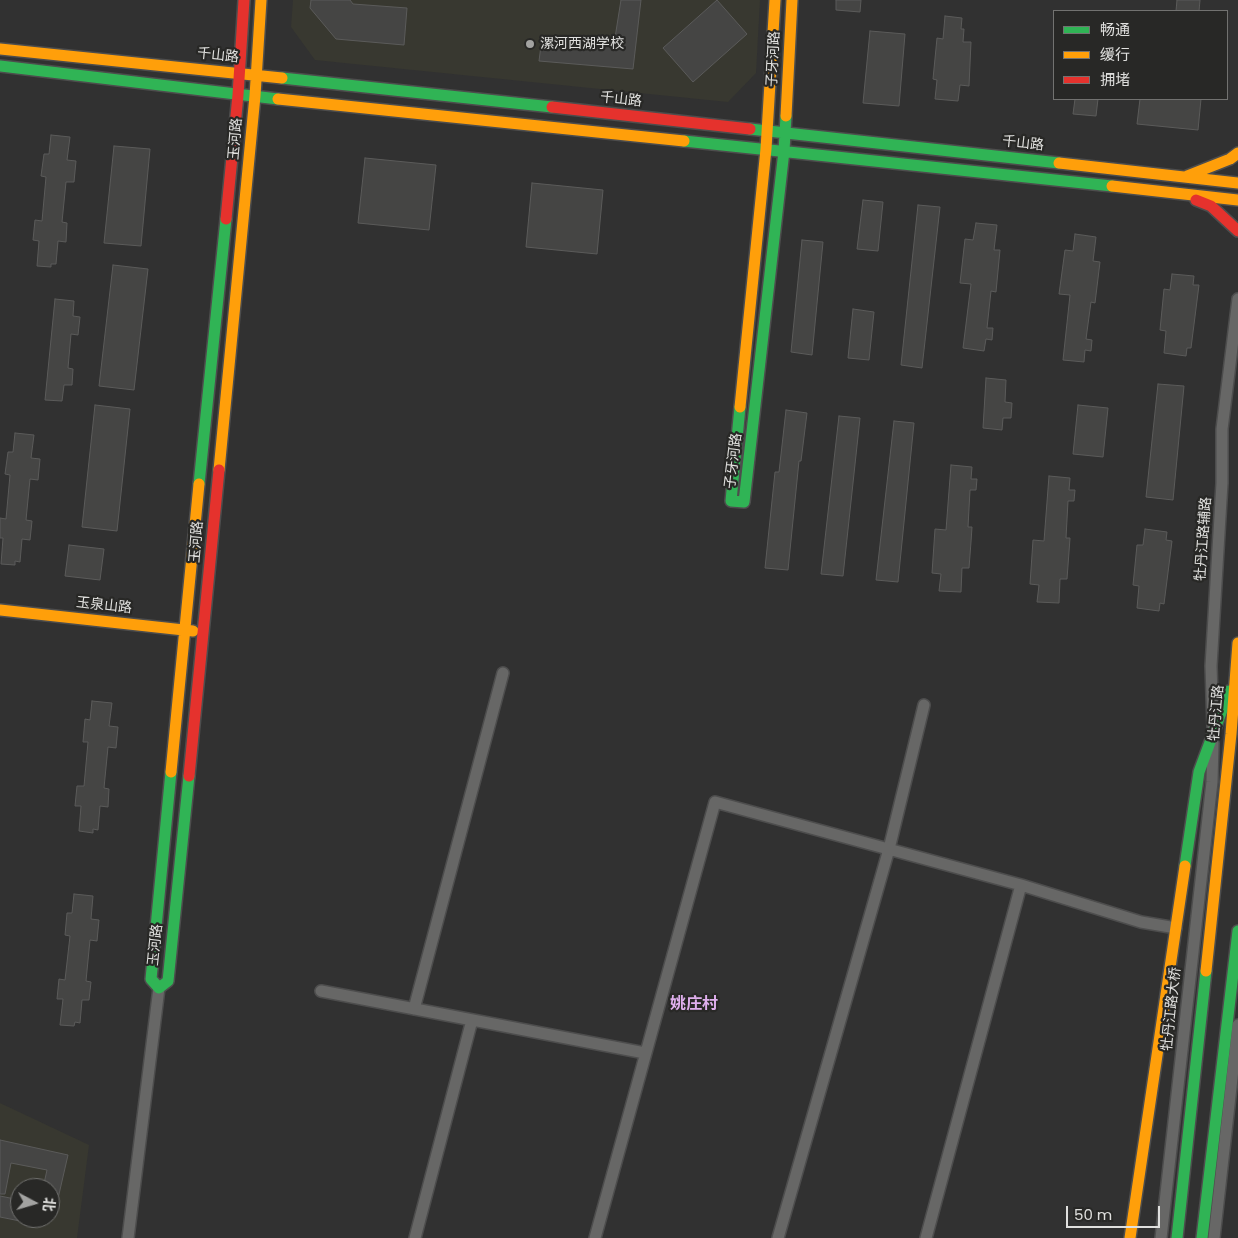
<!DOCTYPE html>
<html>
<head>
<meta charset="utf-8">
<style>
  body { margin:0 }
  #map { position:relative; width:1238px; height:1238px; overflow:hidden; background:#313131; font-family:Poppins,"Noto Sans SC",sans-serif }
  canvas { display:block }
  .legend { position:absolute; left:1053px; top:10px; width:175px; height:90px; box-sizing:border-box; background:#282826; border:1px solid #727270; margin:0; padding:6px 9px; list-style:none; font-size:15px; color:#e0e0de }
  .legend li { display:flex; align-items:center; gap:10px; height:25px }
  .legend b { width:25px; border:1px solid #727270 }
  .north { position:absolute; left:10px; top:1178px; width:50px; height:50px; box-sizing:border-box; background:#282826; border:1px solid #727270; border-radius:50%; rotate:96deg; font-size:14px; font-weight:700; line-height:20px; text-align:center; color:#e0e0de }
  .north::after { content:''; display:block; margin:auto; width:18px; height:22px; background:#a3a3a1; clip-path:polygon(50% 0,100% 100%,50% 72%,0 100%) }
  .scale { position:absolute; left:1066px; top:1206px; width:94px; height:22px; box-sizing:border-box; border:2px solid #e0e0de; border-top:0; padding-left:6px; font-size:15px; line-height:18px; white-space:nowrap; color:#e0e0de; -webkit-text-stroke:4px #282826; paint-order:stroke }
</style>
</head>
<body>
<div id="map">
<canvas width="1238" height="1238"></canvas>
<ul class="legend">
<li><b style="height:6px;background:#30b455"></b>畅通</li>
<li><b style="height:6px;background:#ff9f0a"></b>缓行</li>
<li><b style="height:6px;background:#e5322d"></b>拥堵</li>
</ul>
<div class="north">北</div>
<div class="scale">50 m</div>
</div>
<script>
const g = document.querySelector('canvas').getContext('2d');
g.lineJoin = 'round';
function fill(path, color) { g.fillStyle = color; g.fill(path, 'evenodd'); }
const shape = rows => new Path2D(rows.map(r => 'M' + r).join(''));
function stroke(path, color, width, dash) { g.strokeStyle = color; g.lineWidth = width; g.lineCap = dash ? 'butt' : 'round'; g.setLineDash(dash || []); g.stroke(path); }
function drawText(font, color, halo, rows, align = 'center') {
  g.font = font + ' Poppins,"Noto Sans SC",sans-serif'; g.lineWidth = 4.5; g.setLineDash([]); g.textBaseline = 'middle'; g.strokeStyle = halo; g.fillStyle = color; for (const [text, x, y, turn = 0] of rows) {
    g.save(); g.translate(x, y); g.rotate((+turn || 0) * Math.PI / 180); g.textAlign = isNaN(turn) ? turn : align; if (halo) g.strokeText(text, 0, 0); g.fillText(text, 0, 0); g.restore();
  }
}
const built = shape([
  [293,0,760,0,756,73,728,102,315,60,291,27],
  [0,1103,89,1145,77,1238,0,1238],
  [20,1188,50,1188,50,1218,20,1218]
]);
const building = shape([
  [311,0,350,0,353,4,407,8,404,45,336,39,310,8,311,0],
  [621,0,641,0,633,69,539,61,542,38,614,44,621,0],
  [717,0,747,34,693,82,663,48,717,0],
  [836,0,861,0,860,12,836,10,836,0],
  [1177,0,1200,0,1199,11,1176,11,1177,0],
  [945,16,962,18,961,29,964,29,963,42,971,42,969,86,960,85,958,101,935,99,937,80,933,79,937,38,943,39,945,16],
  [870,31,905,34,899,106,863,103,870,31],
  [1075,99,1098,99,1096,116,1073,114,1075,99],
  [1140,99,1201,99,1198,130,1137,124,1140,99],
  [51,135,70,137,67,160,76,161,74,182,66,182,62,222,67,223,66,242,58,241,56,264,51,264,51,267,37,266,39,241,33,240,35,220,42,221,46,177,41,176,44,154,49,154,51,135],
  [114,146,150,149,141,246,104,243,114,146],
  [365,158,436,165,429,230,358,223,365,158],
  [532,183,603,190,597,254,526,247,532,183],
  [863,200,883,202,878,251,857,249,863,200],
  [918,205,940,207,922,368,901,365,918,205],
  [976,223,997,225,994,250,1000,250,996,292,991,291,987,328,993,328,992,340,986,339,984,351,963,348,971,284,960,283,965,239,973,240,976,223],
  [1075,234,1096,237,1093,261,1100,262,1095,303,1091,302,1086,339,1092,340,1091,351,1085,350,1084,362,1063,360,1070,295,1059,294,1065,250,1073,251,1075,234],
  [802,240,823,242,812,355,791,352,802,240],
  [113,265,148,269,134,390,99,386,113,265],
  [1172,274,1194,276,1193,285,1199,285,1191,348,1187,348,1186,356,1164,353,1166,331,1160,330,1164,289,1170,290,1172,274],
  [55,299,74,301,73,316,80,317,78,335,71,334,68,368,73,369,72,385,64,385,62,401,45,400,55,299],
  [853,309,874,312,869,360,848,358,853,309],
  [986,378,1006,380,1005,402,1012,403,1011,418,1003,418,1002,430,983,428,986,378],
  [1158,384,1184,386,1173,500,1146,497,1158,384],
  [95,405,130,409,117,531,82,527,95,405],
  [1078,405,1108,408,1103,457,1073,454,1078,405],
  [786,410,807,413,801,461,799,461,788,570,765,568,775,472,779,472,786,410],
  [839,416,860,418,843,576,821,574,839,416],
  [894,421,914,423,898,582,876,580,894,421],
  [15,433,34,435,31,458,40,459,38,480,30,479,26,520,32,521,30,540,22,539,20,562,15,561,15,565,1,564,3,538,0,538,0,518,6,519,10,475,5,474,8,452,13,452,15,433],
  [951,465,972,467,971,479,977,479,976,490,970,490,968,527,972,527,971,542,969,568,962,568,961,592,939,591,941,574,932,573,935,529,946,530,951,465],
  [1049,476,1070,478,1069,490,1075,490,1074,501,1068,501,1066,538,1070,538,1069,552,1067,579,1060,579,1059,603,1037,602,1039,585,1030,584,1033,540,1044,541,1049,476],
  [1145,529,1167,532,1166,540,1172,541,1164,604,1160,603,1159,611,1137,608,1139,586,1133,585,1137,545,1143,545,1145,529],
  [69,545,104,549,100,580,65,576,69,545],
  [92,701,112,703,109,726,118,727,116,748,108,747,104,788,109,789,108,807,100,806,98,830,93,829,93,833,79,831,81,806,75,806,77,786,84,786,88,742,83,742,85,719,90,720,92,701],
  [74,894,93,896,91,919,99,920,97,941,90,940,86,981,91,982,89,1000,82,1000,80,1023,75,1022,74,1026,60,1025,63,999,57,999,59,979,65,980,70,936,65,935,67,913,72,913,74,894],
  [0,1140,68,1155,54,1216,50,1215,50,1188,43,1188,47,1170,11,1163,5,1194,0,1194,0,1140],
  [0,1196,20,1200,20,1221,0,1217,0,1196]
]);
const street = shape([
  [1213,727,1211,666,1222,483,1222,429,1238,299],
  [321,991,645,1053],
  [414,1009,503,673],
  [128,1238,159,988],
  [415,1238,472,1020],
  [595,1238,715,802,1021,885,1141,922,1176,928],
  [778,1238,889,849,924,705],
  [926,1238,1021,885],
  [1161,1238,1212,782,1213,743],
  [1214,1238,1238,1025]
]);
const fast = shape([
  [0,66,278,99],
  [282,78,552,107],
  [750,129,1059,163],
  [684,141,1112,186],
  [740,407,731,501,744,502,784,151,786,116],
  [199,484,226,219],
  [171,772,151,979,159,988,168,981,189,776],
  [1185,866,1199,772,1229,691],
  [1177,1238,1206,971],
  [1202,1238,1238,931]
]);
const slow = shape([
  [0,49,282,78],
  [278,99,684,141],
  [786,116,792,0],
  [1059,163,1238,183],
  [1187,176,1230,159,1238,153],
  [1112,186,1238,200],
  [740,407,766,149,775,0],
  [219,470,255,96,261,0],
  [0,610,193,631],
  [171,772,199,484],
  [1206,971,1231,734,1238,643],
  [1130,1238,1185,866]
]);
const jam = shape([
  [552,107,750,129],
  [1196,200,1211,206,1238,231],
  [226,219,238,95,244,0],
  [189,776,219,470]
]);
const markers = [
  [530,44,5,"#a3a3a1"]
];
const poiNames = [
  ["漯河西湖学校",540,44]
];
const streetNames = [
  ["千山路",218,56,6],
  ["子牙河路",774,59,-87],
  ["千山路",621,100,6],
  ["玉河路",236,139,-85],
  ["千山路",1023,144,6],
  ["子牙河路",734,461,-83],
  ["牡丹江路辅路",1204,539,-86],
  ["玉河路",197,542,-85],
  ["玉泉山路",104,606,6],
  ["牡丹江路",1217,713,-85],
  ["玉河路",156,945,-84],
  ["牡丹江路大桥",1172,1009,-84]
];
const quarterNames = [
  ["姚庄村",694,1005]
];
fill(built, '#383830');
fill(building, '#454544');
stroke(building, '#5b5b5a', 1);
stroke(street, '#4d4d4d', 14);
stroke(fast, '#4d4d4d', 14);
stroke(slow, '#4d4d4d', 14);
stroke(jam, '#4d4d4d', 14);
stroke(street, '#676766', 11);
stroke(fast, '#30b455', 11);
stroke(slow, '#ff9f0a', 11);
stroke(jam, '#e5322d', 11);
for (const [x, y, r, color] of markers) { const dot = new Path2D(); dot.arc(x, y, r, 0, 2 * Math.PI); g.fillStyle = color; g.fill(dot); stroke(dot, '#282826', 2); }
drawText('14px', '#e0e0de', '#282826', poiNames, 'left');
drawText('14px', '#e0e0de', '#282826', streetNames);
drawText('bold 16px', '#dfafed', '#282826', quarterNames);
</script>
</body>
</html>
